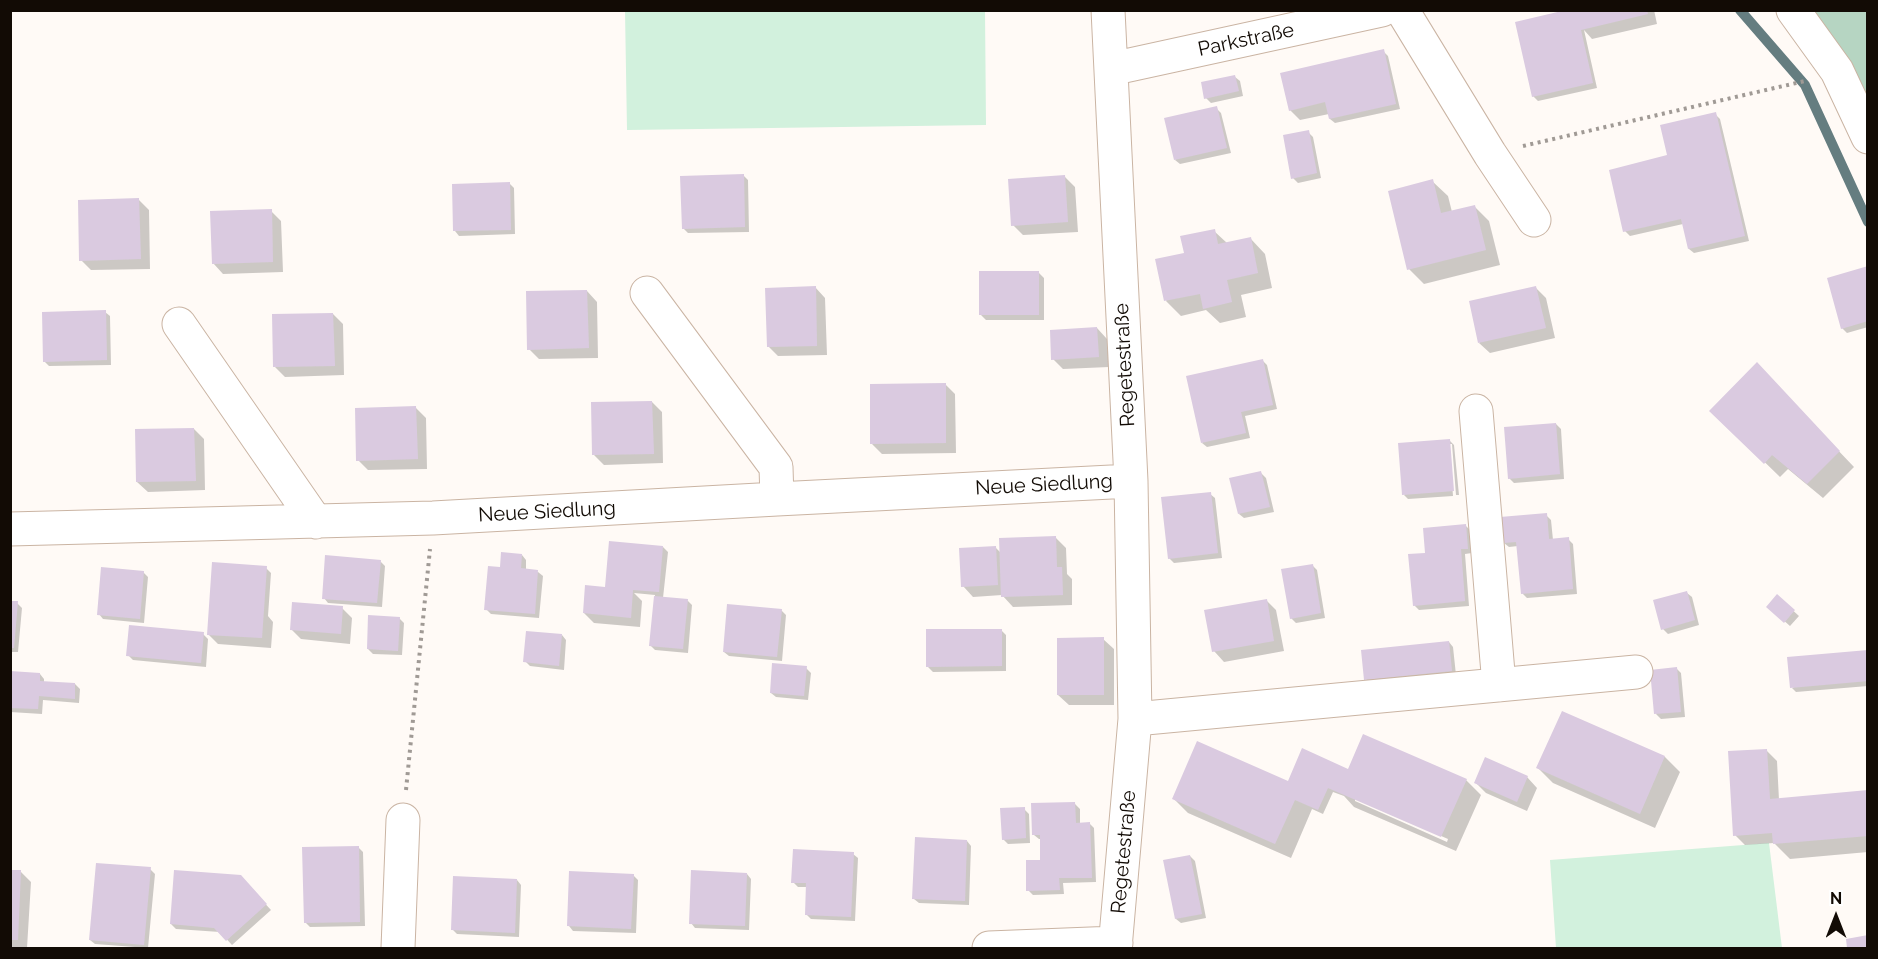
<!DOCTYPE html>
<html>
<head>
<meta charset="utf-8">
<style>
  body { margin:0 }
  #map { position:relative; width:1878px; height:959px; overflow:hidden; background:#fffaf6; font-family:Raleway,sans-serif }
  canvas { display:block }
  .frame { position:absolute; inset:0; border:12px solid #120b05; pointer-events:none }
  .north { position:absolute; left:1806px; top:887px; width:60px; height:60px; -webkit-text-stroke:4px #fff; paint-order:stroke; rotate:0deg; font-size:16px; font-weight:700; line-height:24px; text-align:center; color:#120b05 }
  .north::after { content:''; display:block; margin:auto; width:21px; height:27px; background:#120b05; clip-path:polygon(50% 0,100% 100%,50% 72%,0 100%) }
</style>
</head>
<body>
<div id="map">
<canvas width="1878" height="959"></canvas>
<div class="frame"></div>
<div class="north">N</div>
</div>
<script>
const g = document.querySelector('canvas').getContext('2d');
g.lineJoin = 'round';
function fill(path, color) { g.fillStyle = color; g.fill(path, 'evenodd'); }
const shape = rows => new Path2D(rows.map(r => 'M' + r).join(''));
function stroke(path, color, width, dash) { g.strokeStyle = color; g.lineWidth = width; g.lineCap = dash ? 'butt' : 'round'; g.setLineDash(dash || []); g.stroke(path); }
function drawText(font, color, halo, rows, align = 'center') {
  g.font = font + ' Raleway,sans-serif'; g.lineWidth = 4.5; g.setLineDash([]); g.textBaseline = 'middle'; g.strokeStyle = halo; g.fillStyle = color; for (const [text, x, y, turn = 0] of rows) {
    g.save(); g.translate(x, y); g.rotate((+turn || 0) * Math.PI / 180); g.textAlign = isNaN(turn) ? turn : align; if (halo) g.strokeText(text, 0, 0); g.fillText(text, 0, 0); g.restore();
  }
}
const green = shape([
  [625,11,985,11,986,125,627,130],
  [1769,843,1782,948,1556,948,1550,860]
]);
const forest = shape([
  [1813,11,1867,11,1867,100]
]);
const shadow = shape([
  [1578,10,1654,10,1657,24,1592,39,1584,30,1597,88,1538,101,1533,96],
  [1383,51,1388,56,1400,109,1335,123,1330,119,1329,114,1300,120,1290,110],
  [1235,77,1240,81,1243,96,1211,103,1206,98],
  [1216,108,1221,113,1231,153,1180,164,1175,160],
  [1715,114,1720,119,1749,241,1694,253,1689,249,1683,224,1630,236,1625,231,1669,156],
  [1308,132,1313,137,1321,178,1298,183,1293,178],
  [743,175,748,180,749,232,688,233,683,228],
  [1065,177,1075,187,1078,232,1023,235,1013,225],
  [1432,181,1448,196,1452,212,1474,206,1489,221,1500,265,1424,284,1409,269],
  [510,184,514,188,515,234,459,236,455,231],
  [138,199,149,210,150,269,91,270,81,260],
  [271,211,281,221,283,272,223,274,213,263],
  [1214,231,1227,243,1250,238,1265,254,1272,288,1241,295,1246,317,1220,323,1206,310,1181,316,1166,301,1185,254],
  [1868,268,1868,327,1847,333,1842,328],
  [1039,273,1044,278,1044,320,986,320,981,315],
  [815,287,825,298,827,355,778,356,768,346],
  [1536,288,1546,298,1555,338,1490,353,1479,343],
  [587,291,597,302,598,358,539,359,529,349],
  [105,312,110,316,111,365,49,366,44,361],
  [333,314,343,324,344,375,285,377,275,367],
  [1097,328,1107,339,1109,367,1063,369,1053,359],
  [1262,360,1267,365,1277,409,1245,416,1250,438,1207,447,1202,443],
  [1771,380,1854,467,1823,498,1788,469,1780,477,1712,411],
  [945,384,955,394,956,453,882,454,872,444],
  [652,402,662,412,663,463,604,465,594,455],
  [416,408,426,418,427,469,368,470,358,460],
  [1556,424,1561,429,1564,479,1514,483,1509,478],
  [194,429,204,439,205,490,148,492,137,482],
  [1450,441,1454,445,1459,495,1456,495,1452,444,1449,444,1453,496,1408,499,1404,495],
  [1261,473,1266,478,1274,512,1244,518,1239,514],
  [1210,494,1215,498,1222,558,1174,563,1169,558],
  [1546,515,1551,520,1553,540,1568,539,1573,544,1577,594,1527,598,1522,593,1518,546,1509,547,1504,543],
  [1465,525,1470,530,1472,553,1465,554,1469,606,1419,610,1414,605,1427,554],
  [1056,538,1066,548,1067,574,1072,579,1072,605,1013,607,1002,595,973,597,963,586,996,548,1001,553],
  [663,547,668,552,663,598,687,600,692,605,688,653,655,650,651,646,655,595,634,593,642,601,640,627,594,623,584,613,609,589],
  [522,555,526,560,526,570,538,572,543,576,539,618,491,614,486,609,502,568],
  [380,561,385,566,382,607,328,603,324,598],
  [1312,565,1317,570,1325,618,1296,623,1291,618],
  [266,568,271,573,268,616,273,622,271,648,218,644,208,634],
  [143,572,148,577,144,623,103,619,99,614],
  [1687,593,1692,597,1699,625,1668,634,1663,629],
  [1777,596,1799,616,1790,626,1773,611],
  [1266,600,1276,610,1284,651,1224,662,1214,651],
  [10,602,17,603,22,608,18,652,10,652],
  [342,608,352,618,350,644,301,639,291,629],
  [781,610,786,615,782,661,729,656,724,652],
  [399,618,404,623,402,655,373,654,368,649],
  [1001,630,1006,635,1006,671,933,672,928,667],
  [203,634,208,639,206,667,133,660,128,655],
  [562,635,566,640,564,670,530,666,525,661],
  [1103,639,1114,649,1114,705,1069,705,1058,695],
  [1449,642,1453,647,1456,675,1371,684,1366,679],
  [1868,652,1868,686,1796,692,1792,688],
  [806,668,811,673,808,700,776,697,771,693],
  [1676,668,1681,673,1685,717,1661,719,1656,714],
  [10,672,40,674,44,679,44,682,75,684,80,689,79,703,43,700,42,714,10,712],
  [1563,713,1665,757,1680,772,1655,828,1553,783,1538,768],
  [1766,750,1777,761,1779,800,1868,791,1868,852,1790,859,1774,843,1745,845,1735,835],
  [1347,770,1466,780,1481,795,1456,851,1354,807,1344,796,1333,792,1323,814,1312,809,1291,858,1188,813,1173,798,1289,782],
  [1355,798,1448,839,1447,842,1355,801],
  [1527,777,1537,788,1527,811,1486,793,1476,783],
  [1075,804,1080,809,1080,824,1090,824,1094,828,1096,882,1063,883,1064,894,1033,895,1028,890,1042,861,1042,839,1039,839,1034,835],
  [1024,809,1029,814,1030,843,1008,844,1003,839],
  [967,841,971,846,969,905,919,903,914,899],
  [358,847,363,852,365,926,310,927,305,922],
  [853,854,858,858,855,921,811,919,806,914,807,887,798,887,793,882],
  [1190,856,1195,861,1206,918,1181,923,1176,919],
  [150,869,155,874,148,948,95,944,90,940],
  [10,871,21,872,31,882,27,948,10,948],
  [747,874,751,879,749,930,695,928,691,923],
  [633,875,638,880,636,933,573,931,569,926],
  [517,880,521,885,519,937,457,934,453,930],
  [245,882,271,910,232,945,220,932,176,929,171,924]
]);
const stream = shape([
  [1740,10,1805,85,1868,222]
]);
const building = shape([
  [1566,10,1647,10,1648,14,1581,30,1593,83,1532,97,1515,22],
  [1384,49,1396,104,1329,119,1325,102,1289,111,1280,73],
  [1235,75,1239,91,1204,99,1201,82],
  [1217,106,1227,148,1174,160,1164,118],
  [1716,112,1745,236,1688,249,1681,219,1623,232,1609,170,1667,155,1660,125],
  [1309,130,1317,173,1291,179,1283,135],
  [744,174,745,227,682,229,680,176],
  [1065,175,1068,222,1011,226,1008,179],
  [1433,179,1441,213,1475,205,1486,250,1407,270,1388,191],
  [510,182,511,230,453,231,452,184],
  [139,198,141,259,79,261,78,200],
  [272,209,273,262,212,264,210,211],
  [1215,229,1218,244,1251,237,1258,273,1227,280,1232,302,1203,309,1200,294,1164,301,1155,259,1184,253,1180,236],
  [1868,266,1868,321,1841,329,1827,278],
  [979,271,1039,271,1039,315,979,315],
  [816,286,817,346,767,347,765,288],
  [1536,286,1546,328,1478,343,1469,301],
  [587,290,589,348,527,350,526,291],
  [106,310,107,360,43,362,42,312],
  [333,313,335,366,273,367,272,314],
  [1097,327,1099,357,1051,360,1050,330],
  [1263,359,1273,405,1241,412,1246,433,1201,443,1186,376],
  [1757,362,1840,451,1807,484,1772,455,1764,464,1709,411],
  [946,383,946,443,870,444,870,384],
  [652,401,654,454,592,455,591,402],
  [416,406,418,459,356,461,355,408],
  [1556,423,1560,474,1508,479,1504,427],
  [194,428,196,481,136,482,135,429],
  [1450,439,1454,491,1402,495,1398,443],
  [1261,471,1270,507,1238,514,1229,478],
  [1211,492,1218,553,1168,559,1161,497],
  [1547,513,1549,539,1569,537,1573,589,1521,594,1516,542,1503,543,1500,517],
  [1466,524,1468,549,1461,549,1465,601,1413,606,1408,554,1425,553,1423,528],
  [1056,536,1057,567,1062,567,1063,595,1001,597,999,538],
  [609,541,663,546,659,592,633,590,631,618,583,613,585,585,605,587],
  [996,546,998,585,961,587,959,548],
  [501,552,522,554,521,568,538,570,535,614,484,610,488,566,500,567],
  [325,555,381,560,377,603,322,599],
  [212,562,267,566,262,638,207,635],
  [1313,564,1321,613,1290,619,1281,569],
  [101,567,144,571,140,619,97,615],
  [1687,591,1695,620,1661,630,1653,600],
  [1777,594,1795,610,1784,623,1766,607],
  [654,596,688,599,683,649,649,646],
  [1267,599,1274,641,1212,652,1204,610],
  [10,601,18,601,14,648,10,648],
  [292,602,343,606,341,634,290,630],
  [727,604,782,609,777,657,723,652],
  [368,615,400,617,398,651,367,649],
  [129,625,204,632,201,663,126,656],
  [926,629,1002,629,1002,666,926,667],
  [526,631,562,634,559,666,523,662],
  [1104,637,1104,695,1057,695,1057,638],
  [1449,641,1452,671,1364,680,1361,650],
  [1868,650,1868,681,1790,688,1787,657],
  [772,663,807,666,804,696,770,693],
  [1677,667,1681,712,1654,714,1650,670],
  [10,671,40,673,40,681,75,683,75,699,39,696,38,709,10,708],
  [1562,711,1665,756,1640,814,1536,768],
  [1363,734,1467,779,1441,837,1328,788,1318,810,1295,800,1275,844,1172,799,1197,741,1288,781,1302,748,1348,769],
  [1767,749,1770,799,1868,790,1868,836,1773,844,1772,833,1733,836,1728,751],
  [1485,757,1528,776,1517,802,1474,783],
  [1075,802,1076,823,1090,822,1092,878,1059,878,1060,890,1026,891,1026,860,1040,860,1040,835,1032,835,1031,803],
  [1025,807,1026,838,1002,840,1000,808],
  [915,837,967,840,965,901,912,899],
  [359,846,360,922,304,923,302,847],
  [793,849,854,852,851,917,805,915,806,883,791,883],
  [1190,855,1202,914,1175,919,1163,860],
  [96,863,151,867,144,945,89,940],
  [10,870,21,870,18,940,10,940],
  [174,870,241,875,267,904,226,941,214,928,170,924],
  [691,870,747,873,745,926,689,924],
  [569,871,634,874,631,929,567,926],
  [453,876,517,879,515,933,451,930],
  [1868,935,1868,948,1847,948,1846,939]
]);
const path = shape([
  [1523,146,1805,81],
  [406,790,430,549]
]);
const minor = shape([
  [1108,10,1131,481,1135,719,1115,948],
  [1402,10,1490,154,1534,220],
  [1793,10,1837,71,1868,137],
  [1111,69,1382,10],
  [647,293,776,467,777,499],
  [179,324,316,522],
  [1476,411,1499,685],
  [10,529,433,518,777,499,1131,481],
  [1135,719,1636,672],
  [398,948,403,820],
  [989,948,1116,943]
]);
const streetNames = [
  ["Parkstraße",1246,40,-12],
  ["Regetestraße",1125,365,-93],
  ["Neue Siedlung",1044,485,-3],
  ["Neue Siedlung",547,512,-3],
  ["Regetestraße",1124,852,-85]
];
fill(green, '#d2f1dd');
fill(forest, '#b6d5c2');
fill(shadow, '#0003');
stroke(stream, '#657d80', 10);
fill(building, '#dacae0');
stroke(minor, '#cab4a3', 35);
stroke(path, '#a09a95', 4, [3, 4.5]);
stroke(minor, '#fff', 33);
drawText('20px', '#120b05', '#fff', streetNames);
</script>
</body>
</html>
